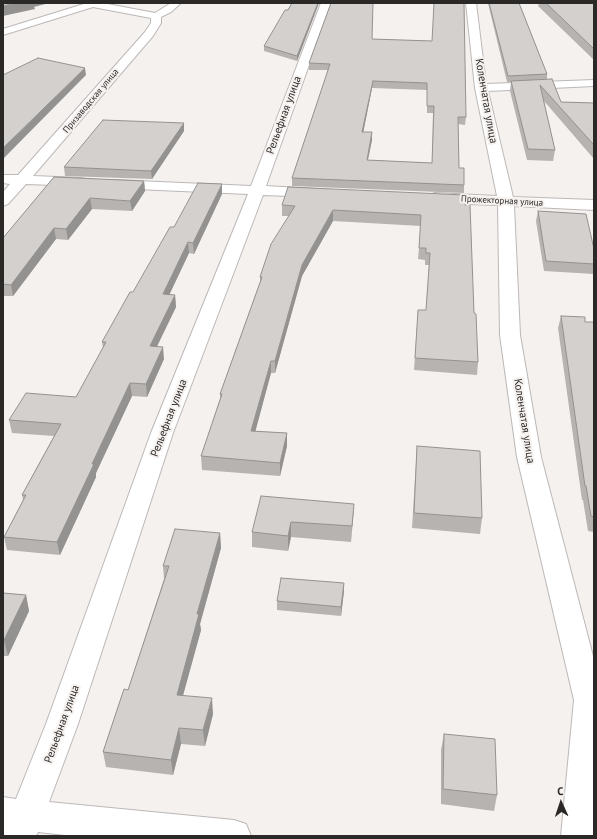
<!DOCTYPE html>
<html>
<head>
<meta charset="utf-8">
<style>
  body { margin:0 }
  #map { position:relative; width:597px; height:839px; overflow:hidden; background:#f5f1ef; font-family:"PT Sans",sans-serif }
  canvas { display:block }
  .frame { position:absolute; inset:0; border:4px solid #2b2928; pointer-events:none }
  .north { position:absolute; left:541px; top:783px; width:40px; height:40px; -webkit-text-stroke:3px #f5f1ef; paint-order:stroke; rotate:357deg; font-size:11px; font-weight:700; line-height:16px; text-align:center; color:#2b2928 }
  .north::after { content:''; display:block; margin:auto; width:14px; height:18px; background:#2b2928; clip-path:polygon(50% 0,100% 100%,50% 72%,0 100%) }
</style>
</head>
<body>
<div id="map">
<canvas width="597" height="839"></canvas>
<div class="frame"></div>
<div class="north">С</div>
</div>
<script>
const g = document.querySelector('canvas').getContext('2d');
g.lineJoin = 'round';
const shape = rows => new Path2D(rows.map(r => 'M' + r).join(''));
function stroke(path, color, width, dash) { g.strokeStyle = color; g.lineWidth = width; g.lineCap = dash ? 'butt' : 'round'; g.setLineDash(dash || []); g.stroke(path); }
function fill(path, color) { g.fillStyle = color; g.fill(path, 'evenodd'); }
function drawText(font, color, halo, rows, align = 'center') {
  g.font = font + ' "PT Sans",sans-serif'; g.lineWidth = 4; g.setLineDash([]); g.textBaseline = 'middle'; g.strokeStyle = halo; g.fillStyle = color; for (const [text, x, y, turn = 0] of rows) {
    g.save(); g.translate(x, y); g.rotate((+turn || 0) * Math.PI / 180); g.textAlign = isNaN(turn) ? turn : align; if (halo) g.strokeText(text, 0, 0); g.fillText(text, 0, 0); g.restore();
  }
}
const minor = shape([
  [87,3,102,3,155,13,171,3,181,3,171,12,161,17,161,23,153,36,33,176,81,178,86,179,88,182,86,185,81,186,26,184,8,204,3,206,3,192,10,184,3,183,3,175,18,175,145,32,151,23,151,18,93,7,3,35,3,29,87,3],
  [321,3,331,3,266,186,317,189,322,190,324,193,322,196,317,197,263,195,173,433,78,724,49,802,234,820,246,824,251,836,74,836,38,832,36,836,3,836,4,829,3,829,3,797,16,799,46,724,151,433,248,194,114,188,109,187,107,184,109,181,114,180,251,186,321,3],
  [466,3,476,3,486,84,594,80,594,86,488,91,513,197,594,200,594,210,514,206,520,335,541,457,594,660,594,836,561,836,574,700,517,457,500,335,498,205,435,203,430,201,427,198,430,195,435,193,497,196,475,88,466,3]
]);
const wall = shape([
  [292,3,319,3,297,61,264,51,264,46],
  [488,3,519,3,547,74,547,80,561,102,594,103,594,159,544,101,555,150,553,161,527,160,510,91,511,82,507,82],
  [539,3,594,3,594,60,538,6],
  [372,39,432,41,466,117,465,125,458,124,459,168,464,185,464,193,292,186,292,178,328,70,309,70,309,63],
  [372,88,427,90,427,113,433,113,432,163,368,160,372,140,372,132,363,132],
  [184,123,184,131,152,179,65,176,64,167],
  [54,177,144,181,145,191,132,211,92,209,68,240,56,239,13,296,4,296,3,298,3,238],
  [222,194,194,254,189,253,169,295,175,295,176,307,157,347,164,359,147,397,132,396,96,473,96,477,60,555,7,550,4,537,23,500,22,495,54,436,12,433,9,420,76,397,103,348,102,342,174,227],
  [282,205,465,205,478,362,477,375,414,370,418,310,426,310,429,265,425,265,425,260,418,259,421,226,333,221,302,276,275,373,271,373,255,431,287,433,287,446,280,476,202,470,201,456,220,399,220,394,260,282,260,277,289,216,282,216],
  [538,211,594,249,594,274,544,271,536,221],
  [561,316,585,322,594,322,594,532,588,531,583,500,582,500,558,328],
  [417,446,482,518,480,534,412,528],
  [354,504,351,542,291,537,288,551,252,547,252,532],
  [220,533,221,548,200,624,201,630,183,695,213,714,205,746,181,744,173,775,106,767,103,752,128,690,164,579,163,566],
  [344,583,344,591,341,616,277,610,277,601],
  [3,593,26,595,29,611,8,656,3,656],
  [444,734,497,795,494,811,441,804,441,750]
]);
const shadedWall = shape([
  [15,3,49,3,34,7,35,9,3,16,3,6],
  [318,3,319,3,297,61,297,56],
  [85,68,86,75,3,159,3,148],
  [373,81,372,88,362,139,362,132],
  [184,123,184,131,152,179,151,171],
  [372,132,372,140,366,168,367,160],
  [144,181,145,191,132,211,130,201],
  [222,184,222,194,194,254,193,243],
  [90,198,92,209,68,240,66,229],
  [333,210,333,221,302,276,275,373,275,361,302,265],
  [54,228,56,239,13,296,11,285],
  [188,242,189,253,164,306,163,294],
  [3,288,4,296,3,298],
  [175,295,176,307,151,358,150,346],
  [163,347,164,359,147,397,146,384],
  [271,361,271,373,252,444,251,431],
  [130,383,132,396,96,473,96,477,60,555,57,542,92,464],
  [287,433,287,446,280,476,280,463],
  [354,504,353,519,351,542,352,526],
  [291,522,291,537,288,551,288,536],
  [220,533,221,548,200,624,201,630,179,710,177,695,197,614],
  [344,583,344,591,341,616,341,607],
  [26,595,29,611,8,656,4,640],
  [212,698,213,714,205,746,203,730],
  [179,728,181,744,173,775,171,760]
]);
const building = shape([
  [3,3,15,3,3,6,3,3],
  [292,3,318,3,297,56,264,46,285,10,288,10,292,3],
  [331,3,373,3,372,39,432,41,434,3,464,3,466,117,458,117,459,168,464,168,464,185,292,178,330,64,309,63,331,3],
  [373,81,427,83,427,106,434,106,432,163,367,160,372,132,362,132,373,81],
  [489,3,519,3,547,74,508,76,489,3],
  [546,3,594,3,594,49,546,3],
  [38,58,85,68,3,148,3,75,38,58],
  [552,79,561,102,594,103,594,145,540,85,555,150,528,149,511,81,552,79],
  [103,120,184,123,151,171,64,167,103,120],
  [54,177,144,181,130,201,90,198,66,229,54,228,11,285,3,284,3,238,54,177],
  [198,183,222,184,193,243,188,242,163,294,175,295,150,346,163,347,146,384,130,383,92,464,94,464,57,542,4,537,26,495,22,495,61,424,9,420,26,393,76,397,106,342,102,342,130,292,133,292,170,227,174,227,198,183],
  [288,187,465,195,465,205,470,205,474,313,476,314,478,362,415,358,418,310,426,310,430,253,426,253,426,248,419,248,421,215,333,210,302,265,275,361,271,361,251,431,287,433,280,463,201,456,222,394,220,394,262,277,260,277,271,244,295,206,282,205,288,187],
  [538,211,586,214,594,249,594,264,546,261,538,211],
  [561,316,585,317,585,322,594,322,594,517,591,516,586,486,585,486,561,316],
  [417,446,480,451,482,518,414,513,417,446],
  [261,496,354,504,352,526,291,522,288,536,252,532,261,496],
  [175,529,220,533,197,614,199,614,177,695,212,698,203,730,179,728,171,760,103,752,124,689,128,690,169,566,163,566,175,529],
  [281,578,344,583,341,607,277,601,281,578],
  [3,593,26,595,4,640,3,640,3,593],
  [444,734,495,739,497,795,443,789,444,734]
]);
const farStreetnames = [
  ["Призаводская улица",91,101,-50],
  ["Прожекторная улица",502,201,3]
];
const streetNames = [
  ["Коленчатая улица",486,101,80],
  ["Рельефная улица",284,115,-70],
  ["Рельефная улица",169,418,-69],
  ["Коленчатая улица",524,421,81],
  ["Рельефная улица",62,724,-70]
];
stroke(minor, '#bcb8b7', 2);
fill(minor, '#fff');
fill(wall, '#b6b3b1');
fill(shadedWall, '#949290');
fill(building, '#d4d0ce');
stroke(building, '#949290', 1);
drawText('9px', '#2b2928', '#f5f1ef', farStreetnames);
drawText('11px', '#2b2928', '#f5f1ef', streetNames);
</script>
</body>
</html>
